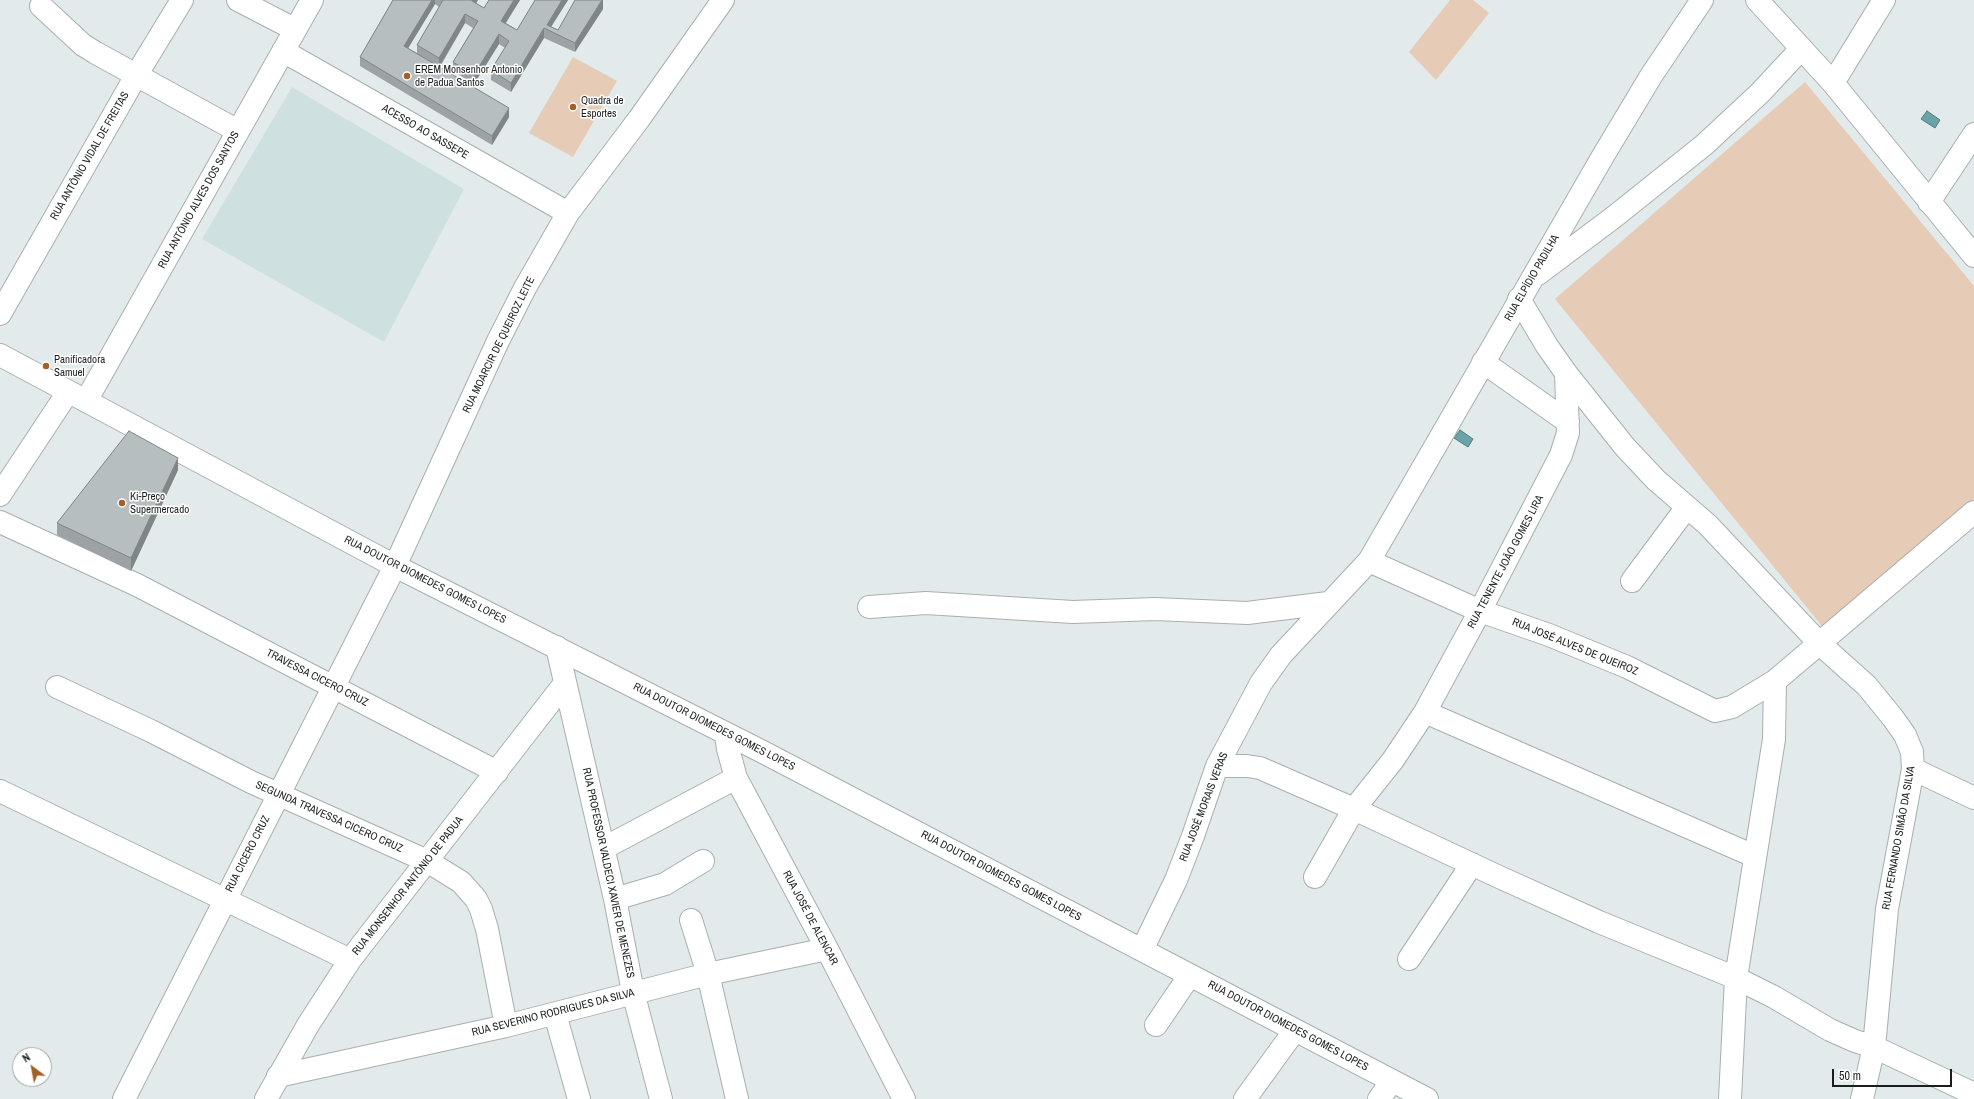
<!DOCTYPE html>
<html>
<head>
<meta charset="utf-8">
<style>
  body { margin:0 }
  #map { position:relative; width:1974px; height:1099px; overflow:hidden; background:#e3eaeb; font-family:"Archivo Narrow",sans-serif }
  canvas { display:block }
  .north { position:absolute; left:12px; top:1047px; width:40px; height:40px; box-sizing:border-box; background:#fff; border:1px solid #a4a5a5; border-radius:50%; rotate:328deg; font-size:11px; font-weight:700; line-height:16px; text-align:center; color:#1b1e1e }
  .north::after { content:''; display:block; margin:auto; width:14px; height:18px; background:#a06128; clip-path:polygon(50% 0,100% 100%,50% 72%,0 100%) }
  .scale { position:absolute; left:1832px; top:1069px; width:120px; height:18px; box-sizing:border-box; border:2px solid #1b1e1e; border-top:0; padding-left:5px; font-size:12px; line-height:14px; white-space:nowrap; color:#1b1e1e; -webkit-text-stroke:3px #fff; paint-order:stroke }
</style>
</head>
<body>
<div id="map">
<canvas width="1974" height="1099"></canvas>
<div class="north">N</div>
<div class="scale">50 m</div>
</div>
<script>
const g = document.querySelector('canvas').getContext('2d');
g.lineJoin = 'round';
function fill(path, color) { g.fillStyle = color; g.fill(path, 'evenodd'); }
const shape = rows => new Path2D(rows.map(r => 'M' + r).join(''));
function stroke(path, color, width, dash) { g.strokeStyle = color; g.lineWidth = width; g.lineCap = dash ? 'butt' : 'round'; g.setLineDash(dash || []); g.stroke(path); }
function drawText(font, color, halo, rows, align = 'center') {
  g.font = font + ' "Archivo Narrow",sans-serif'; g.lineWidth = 3; g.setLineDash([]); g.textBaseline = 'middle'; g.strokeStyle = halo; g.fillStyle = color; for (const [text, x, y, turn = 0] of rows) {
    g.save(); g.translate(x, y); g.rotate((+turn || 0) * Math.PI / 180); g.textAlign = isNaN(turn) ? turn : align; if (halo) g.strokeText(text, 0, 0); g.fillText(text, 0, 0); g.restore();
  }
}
const built = shape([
  [292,87,464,189,384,342,202,239]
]);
const green = shape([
  [1450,0,1473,0,1489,13,1436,80,1409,52],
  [573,57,617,81,573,157,529,133],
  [1805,82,1974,286,1974,499,1822,626,1555,299]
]);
const water = shape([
  [1927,111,1940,120,1935,128,1921,119,1927,111],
  [1460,430,1473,439,1468,447,1454,438,1460,430]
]);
const minor = shape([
  [238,0,294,29],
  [1757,0,1833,83,1974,256],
  [41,6,83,45,96,53,238,131],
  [283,51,568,213],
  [1833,83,1884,0],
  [1929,202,1974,134],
  [1538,274,1614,217,1704,145,1760,93,1801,49],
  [1519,299,1547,346,1566,373,1625,447,1656,480,1708,525,1820,644,1867,686,1893,718,1905,735,1912,752,1913,769,1887,909,1874,1047,1862,1099],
  [0,314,137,74,182,0],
  [0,355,395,566,761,751,1427,1099],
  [1483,362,1568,422],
  [86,401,312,0],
  [0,495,68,392],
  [0,522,137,585,497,772],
  [1369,561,1480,611,1549,635,1627,667,1715,711,1732,707,1775,681],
  [1632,581,1687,507],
  [869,607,926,603,1073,612,1155,609,1247,613,1328,603],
  [557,647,615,899,633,992,661,1099],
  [57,687,151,731,251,782,427,861,461,882,476,899,481,909,487,929,506,1026],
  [1425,712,1754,856],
  [726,734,728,749,736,778,827,949,904,1099],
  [1217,766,1247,766,1260,768,1354,809,1497,876,1599,922,1736,978,1774,997,1830,1030,1855,1041,1874,1047,1974,1094],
  [1913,769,1974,798],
  [0,791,350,960],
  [604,848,736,778],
  [1315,877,1354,809,1393,760,1425,712,1480,611,1561,455,1568,433,1566,373],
  [615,899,665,884,703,861],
  [691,920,708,974,737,1099],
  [1142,950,1176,880,1193,836,1217,766,1261,683,1281,655,1369,561,1603,156,1651,76,1702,0],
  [1409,959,1472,864],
  [555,1014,579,1099],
  [1156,1025,1190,975],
  [278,1076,506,1026,708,974,827,949],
  [124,1099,395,566,498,341,525,288,568,213,639,119,723,0],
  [266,1099,308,1025,350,960,565,683],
  [1245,1099,1295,1030],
  [1379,1099,1392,1081],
  [1730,1099,1736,978,1774,739,1775,681,1974,512]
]);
const wall = shape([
  [393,0,478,0,476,3,484,8,489,0,520,0,506,23,517,30,535,0,568,0,551,27,558,30,603,0,603,9,575,52,544,38,511,92,491,80,491,70,505,48,499,44,474,84,453,71,453,62,473,28,465,23,440,67,509,117,492,145,360,66,360,57],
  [435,4,439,7,417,45,417,53,408,48],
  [178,470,131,571,57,535,57,523]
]);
const shadedWall = shape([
  [432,0,435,0,435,4,404,55,404,46],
  [472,0,478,0,472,10],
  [514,0,520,0,501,30,501,21],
  [562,0,568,0,549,30,547,25],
  [602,0,603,0,603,9,575,52,575,43],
  [465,14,465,23,439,67,439,58],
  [544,28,544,38,511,92,511,83],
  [499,34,499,44,474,84,474,75],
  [509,108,509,117,492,145,492,136],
  [178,458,178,470,131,571,131,558]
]);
const building = shape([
  [393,0,432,0,404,46,509,108,492,136,360,57,393,0],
  [443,0,472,0,472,1,484,8,489,0,514,0,501,21,517,30,535,0,562,0,547,25,558,30,575,0,602,0,575,43,544,28,511,83,491,70,509,41,499,34,474,75,453,62,478,21,465,14,439,58,417,45,443,0],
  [129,431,178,458,131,558,57,523,129,431]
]);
const markers = [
  [407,76,4,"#a06128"],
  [573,107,4,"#a06128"],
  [46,366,4,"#a06128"],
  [122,503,4,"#a06128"]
];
const poiNames = [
  ["EREM Monsenhor Antonio",415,70],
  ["de Padua Santos",415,83],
  ["Quadra de",581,101],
  ["Esportes",581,114],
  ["Panificadora",54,360],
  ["Samuel",54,373],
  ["Ki-Preço",130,497],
  ["Supermercado",130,510]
];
const streetNames = [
  ["ACESSO AO SASSEPE",425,132,30],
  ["RUA ANTÔNIO VIDAL DE FREITAS",90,156,-60],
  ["RUA ANTÔNIO ALVES DOS SANTOS",199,200,-61],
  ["RUA ELPÍDIO PADILHA",1532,278,-60],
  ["RUA MOARCIR DE QUEIROZ LEITE",499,345,-64],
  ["RUA TENENTE JOÃO GOMES LIRA",1506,562,-62],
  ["RUA DOUTOR DIOMEDES GOMES LOPES",425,580,27],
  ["RUA JOSÉ ALVES DE QUEIROZ",1575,647,22],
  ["TRAVESSA CICERO CRUZ",317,678,27],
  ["RUA DOUTOR DIOMEDES GOMES LOPES",714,727,27],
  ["RUA JOSÉ MORAIS VERAS",1204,807,-69],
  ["SEGUNDA TRAVESSA CICERO CRUZ",329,817,24],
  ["RUA FERNANDO SIMÃO DA SILVA",1899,838,-80],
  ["RUA CICERO CRUZ",248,854,-63],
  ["RUA PROFESSOR VALDECI XAVIER DE MENEZES",608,873,78],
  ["RUA DOUTOR DIOMEDES GOMES LOPES",1001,876,28],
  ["RUA MONSENHOR ANTÔNIO DE PADUA",408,886,-52],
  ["RUA JOSÉ DE ALENCAR",810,918,62],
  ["RUA SEVERINO RODRIGUES DA SILVA",553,1013,-14],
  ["RUA DOUTOR DIOMEDES GOMES LOPES",1288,1026,28]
];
fill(built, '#cfe0e1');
fill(green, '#e6cbb6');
fill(water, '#6aa3a8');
stroke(water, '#527b7f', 1);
stroke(minor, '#a8afaf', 24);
stroke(minor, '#fff', 22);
fill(wall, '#9da3a4');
fill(shadedWall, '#808586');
fill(building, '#b7bebf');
stroke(building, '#808586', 1);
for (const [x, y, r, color] of markers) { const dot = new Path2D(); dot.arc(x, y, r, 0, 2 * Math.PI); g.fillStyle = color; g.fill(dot); stroke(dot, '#fff', 1.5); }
drawText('11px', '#1b1e1e', '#fff', poiNames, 'left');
drawText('11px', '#1b1e1e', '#fff', streetNames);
</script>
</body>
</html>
